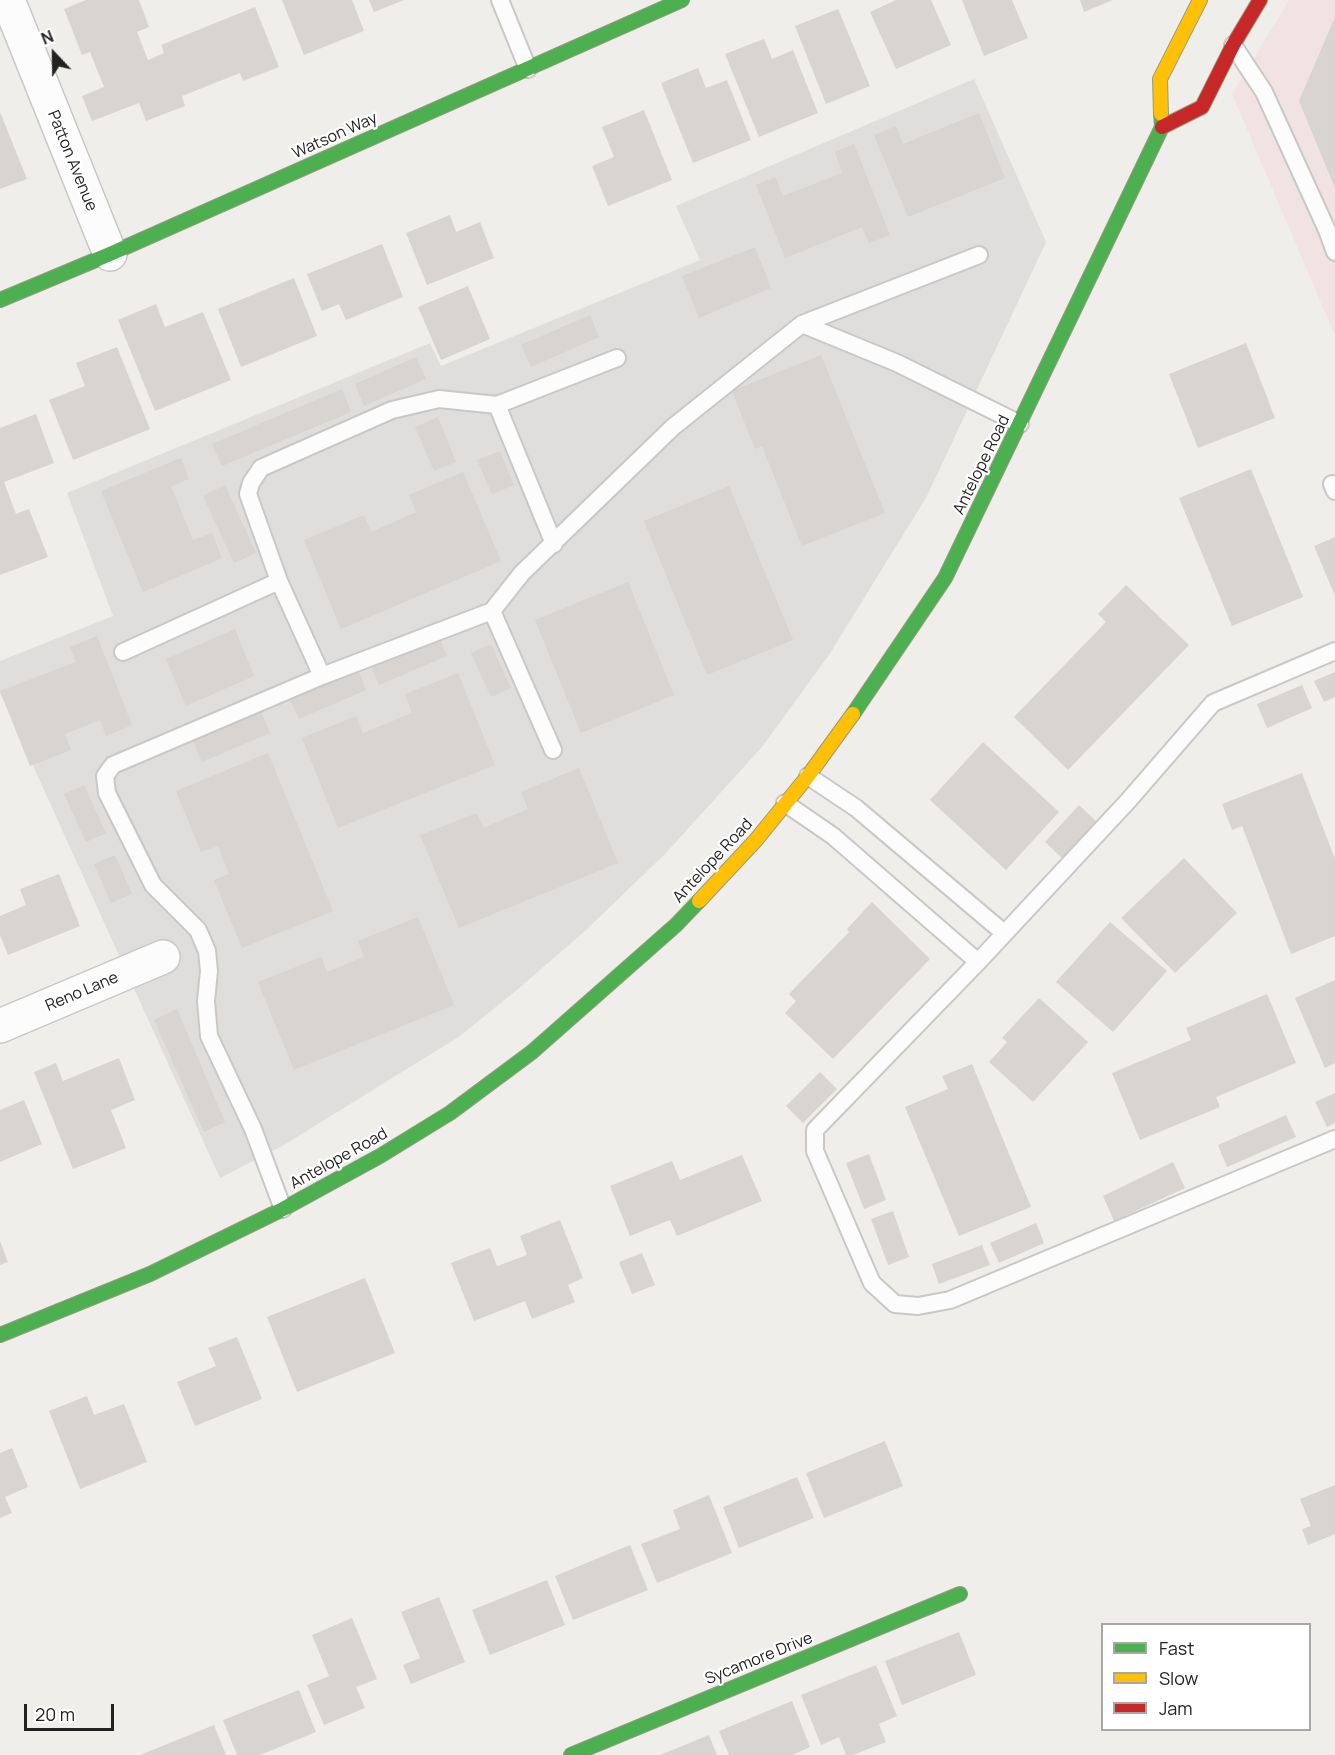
<!DOCTYPE html>
<html>
<head>
<meta charset="utf-8">
<style>
  body { margin:0 }
  #map { position:relative; width:1335px; height:1755px; overflow:hidden; background:#f0eeeb; font-family:Manrope,sans-serif }
  canvas { display:block }
  .legend { position:absolute; left:1101px; top:1623px; width:210px; height:108px; box-sizing:border-box; background:#fff; border:2px solid #a7a7a7; margin:0; padding:8px 10px; list-style:none; font-size:18px; color:#222 }
  .legend li { display:flex; align-items:center; gap:12px; height:30px }
  .legend b { width:30px; border:2px solid #a7a7a7 }
  .north { position:absolute; left:24px; top:24px; width:60px; height:60px; -webkit-text-stroke:4px #fff; paint-order:stroke; rotate:338deg; font-size:16px; font-weight:700; line-height:24px; text-align:center; color:#222 }
  .north::after { content:''; display:block; margin:auto; width:21px; height:27px; background:#222; clip-path:polygon(50% 0,100% 100%,50% 72%,0 100%) }
  .scale { position:absolute; left:24px; top:1704px; width:90px; height:27px; box-sizing:border-box; border:3px solid #222; border-top:0; padding-left:8px; font-size:18px; line-height:21px; white-space:nowrap; color:#222; -webkit-text-stroke:4px #fff; paint-order:stroke }
</style>
</head>
<body>
<div id="map">
<canvas width="1335" height="1755"></canvas>
<ul class="legend">
<li><b style="height:8px;background:#4caf50"></b>Fast</li>
<li><b style="height:8px;background:#ffc107"></b>Slow</li>
<li><b style="height:8px;background:#c62828"></b>Jam</li>
</ul>
<div class="north">N</div>
<div class="scale">20 m</div>
</div>
<script>
const g = document.querySelector('canvas').getContext('2d');
g.lineJoin = 'round';
function fill(path, color) { g.fillStyle = color; g.fill(path, 'evenodd'); }
const shape = rows => new Path2D(rows.map(r => 'M' + r).join(''));
function stroke(path, color, width, dash) { g.strokeStyle = color; g.lineWidth = width; g.lineCap = dash ? 'butt' : 'round'; g.setLineDash(dash || []); g.stroke(path); }
function drawText(font, color, halo, rows, align = 'center') {
  g.font = font + ' Manrope,sans-serif'; g.lineWidth = 4.5; g.setLineDash([]); g.textBaseline = 'middle'; g.strokeStyle = halo; g.fillStyle = color; for (const [text, x, y, turn = 0] of rows) {
    g.save(); g.translate(x, y); g.rotate((+turn || 0) * Math.PI / 180); g.textAlign = isNaN(turn) ? turn : align; if (halo) g.strokeText(text, 0, 0); g.fillText(text, 0, 0); g.restore();
  }
}
const residential = shape([
  [974,79,1046,242,927,496,829,655,762,747,665,854,585,931,518,989,460,1036,284,1145,220,1178,0,693,0,661,113,616,67,493,430,343,441,366,700,260,676,206]
]);
const commercial = shape([
  [1289,0,1335,0,1335,336,1232,94]
]);
const building = shape([
  [86,0,139,0,149,27,137,32,148,60,164,53,161,45,255,7,279,67,243,81,240,73,182,96,185,106,146,121,139,103,92,121,82,96,104,87,90,52,82,55,64,9],
  [282,0,352,0,364,31,304,55],
  [369,0,404,0,374,12],
  [896,0,931,0,951,45,896,69,870,12],
  [962,0,1012,0,1028,38,984,56],
  [1080,0,1113,0,1084,12],
  [838,9,870,86,826,104,795,26],
  [1335,17,1335,188,1299,101],
  [764,39,772,59,793,50,818,113,759,137,725,54],
  [698,68,706,88,727,80,751,140,693,163,661,83],
  [644,110,672,180,608,206,592,166,614,157,602,127],
  [0,112,27,179,0,189],
  [979,113,1005,178,908,217,874,135,896,126,903,144],
  [854,144,890,235,869,243,862,227,785,258,756,185,775,177,783,196,842,173,835,152],
  [450,215,456,232,480,222,494,258,427,285,406,233],
  [382,244,403,297,346,320,339,304,322,311,307,274],
  [755,247,771,288,699,318,682,276],
  [294,278,317,336,241,367,218,309],
  [468,286,490,339,441,360,418,307],
  [156,304,165,327,203,312,231,380,155,411,118,320],
  [590,315,599,337,531,367,521,345],
  [1246,343,1275,418,1198,448,1169,374],
  [117,347,150,429,73,460,49,400,85,386,76,363],
  [821,355,885,513,802,546,762,446,755,449,732,391],
  [416,357,426,379,364,406,355,384],
  [342,389,351,412,222,466,212,444],
  [36,414,54,463,4,482,16,514,29,509,48,557,0,575,0,428],
  [438,417,456,462,434,471,415,427],
  [500,451,514,485,492,494,477,460],
  [181,458,189,479,171,486,193,540,212,533,222,558,143,592,101,491],
  [1251,469,1303,597,1232,626,1179,498],
  [463,472,501,561,341,629,304,540,364,515,371,532,416,512,409,495],
  [225,485,256,553,234,563,203,496],
  [729,486,793,640,707,675,644,521],
  [1335,537,1335,596,1314,546],
  [628,582,674,695,581,733,535,620],
  [1126,585,1189,645,1068,770,1014,717,1106,622,1098,614],
  [235,629,254,676,186,706,166,659],
  [437,633,447,656,379,685,369,662],
  [97,636,132,725,106,736,100,720,65,734,71,750,30,766,0,691,76,662,70,647],
  [491,644,511,688,491,697,471,653],
  [357,668,366,690,299,719,289,697],
  [1335,672,1335,697,1324,702,1314,681],
  [458,673,495,765,338,828,302,738,356,716,363,733,412,713,405,694],
  [1302,685,1312,708,1267,728,1257,704],
  [260,710,270,733,202,762,192,739],
  [983,742,1059,812,1006,870,930,800],
  [268,753,333,911,242,948,214,880,229,874,218,846,201,852,176,791],
  [579,768,618,863,459,928,420,835,477,813,483,828,528,809,521,792],
  [1302,773,1335,859,1335,936,1291,954,1242,826,1232,830,1222,804],
  [84,785,106,833,86,842,64,794],
  [1079,805,1097,822,1063,859,1045,842],
  [115,855,132,894,111,903,94,864],
  [1184,858,1237,913,1175,973,1121,918],
  [59,874,80,926,8,955,0,935,0,916,26,905,20,889],
  [872,902,930,959,833,1059,785,1013,796,1001,789,994,849,932,847,929],
  [418,917,454,1005,294,1070,258,982,321,957,327,972,364,957,358,941],
  [1110,922,1167,971,1113,1032,1056,982],
  [1335,980,1335,1063,1325,1068,1295,998],
  [1267,994,1296,1063,1216,1097,1220,1107,1140,1140,1112,1073,1191,1040,1186,1028],
  [1039,998,1088,1042,1033,1102,989,1062,1007,1042,1002,1038],
  [177,1009,225,1122,204,1132,154,1020],
  [119,1058,135,1100,111,1110,126,1148,73,1169,34,1072,56,1063,63,1081],
  [972,1064,1031,1207,959,1236,905,1107,948,1089,942,1076],
  [820,1072,837,1089,803,1123,786,1106],
  [1335,1093,1335,1123,1327,1127,1315,1102],
  [24,1100,42,1144,0,1162,0,1110],
  [1286,1115,1296,1137,1227,1167,1218,1145],
  [869,1154,886,1200,864,1209,846,1163],
  [742,1155,762,1201,677,1236,670,1220,630,1236,610,1186,672,1161,680,1180],
  [1173,1162,1185,1188,1114,1221,1103,1196],
  [893,1211,909,1257,888,1265,871,1219],
  [560,1220,583,1278,568,1285,575,1302,532,1319,525,1301,474,1321,451,1263,490,1248,497,1266,527,1255,520,1236],
  [1036,1223,1044,1243,999,1263,990,1243],
  [0,1241,8,1262,0,1265],
  [982,1245,990,1265,939,1284,932,1264],
  [642,1253,655,1285,632,1294,619,1262],
  [365,1278,395,1353,297,1392,267,1317],
  [237,1337,262,1399,195,1426,177,1382,216,1366,208,1348],
  [87,1396,94,1415,124,1404,147,1462,80,1489,49,1411],
  [885,1441,903,1486,824,1518,806,1473],
  [12,1448,28,1487,5,1497,12,1513,0,1518,0,1453],
  [797,1477,814,1518,739,1548,723,1507],
  [1335,1485,1335,1534,1308,1545,1302,1529,1311,1526,1300,1499],
  [709,1495,732,1553,657,1583,641,1544,680,1529,673,1510],
  [630,1545,648,1590,573,1620,555,1576],
  [547,1580,565,1625,490,1655,472,1610],
  [439,1597,465,1662,411,1684,403,1665,420,1658,401,1612],
  [352,1618,377,1679,356,1687,365,1708,324,1725,307,1685,329,1676,312,1635],
  [959,1632,976,1675,902,1705,885,1661],
  [876,1665,897,1716,879,1724,886,1742,853,1755,846,1755,839,1737,821,1745,801,1695],
  [299,1690,316,1732,260,1755,237,1755,223,1720],
  [792,1701,810,1747,792,1755,729,1755,719,1731],
  [214,1725,226,1755,140,1755],
  [709,1735,717,1755,660,1755]
]);
const lane = shape([
  [500,0,528,69],
  [1233,45,1264,92,1327,230,1335,252],
  [802,324,897,363,1020,424],
  [497,405,617,358],
  [1332,484,1335,491],
  [492,611,553,750],
  [1335,651,1213,703,1128,801,978,962,815,1130,815,1151,872,1283,895,1304,918,1306,950,1300,1335,1139],
  [123,652,279,581],
  [322,676,279,581,248,494,251,483,261,468,392,410,439,399,497,405,554,544],
  [808,776,856,808,1004,933],
  [785,803,833,836,978,962],
  [283,1209,253,1129,209,1036,206,1001,209,971,207,951,198,930,153,885,107,793,105,776,113,765,322,676,492,611,522,573,673,427,802,324,979,255]
]);
const street = shape([
  [8,0,110,254],
  [0,1026,163,957]
]);
const fast = shape([
  [0,300,110,254,682,0],
  [853,714,945,578,1162,127,1161,114],
  [0,1335,150,1274,283,1209,380,1156,450,1113,532,1052,676,925,699,901],
  [571,1755,960,1594]
]);
const slow = shape([
  [1161,114,1160,79,1200,0],
  [699,901,756,840,808,776,853,714]
]);
const jam = shape([
  [1162,127,1202,107,1233,45,1260,0]
]);
const streetNames = [
  ["Watson Way",335,136,-24],
  ["Patton Avenue",72,161,68],
  ["Antelope Road",982,465,-64],
  ["Antelope Road",713,861,-47],
  ["Reno Lane",82,992,-23],
  ["Antelope Road",339,1159,-29],
  ["Sycamore Drive",759,1659,-22]
];
fill(residential, '#dfdedc');
fill(commercial, '#f1e3e1');
fill(building, '#d7d4d2');
stroke(lane, '#c9c8c7', 20);
stroke(street, '#c9c8c7', 36);
stroke(fast, '#999a82', 16);
stroke(slow, '#999a82', 16);
stroke(jam, '#999a82', 16);
stroke(lane, '#fdfcfc', 16);
stroke(street, '#fdfcfc', 33);
stroke(fast, '#4caf50', 14);
stroke(slow, '#ffc107', 14);
stroke(jam, '#c62828', 14);
drawText('16px', '#222', '#fff', streetNames);
</script>
</body>
</html>
